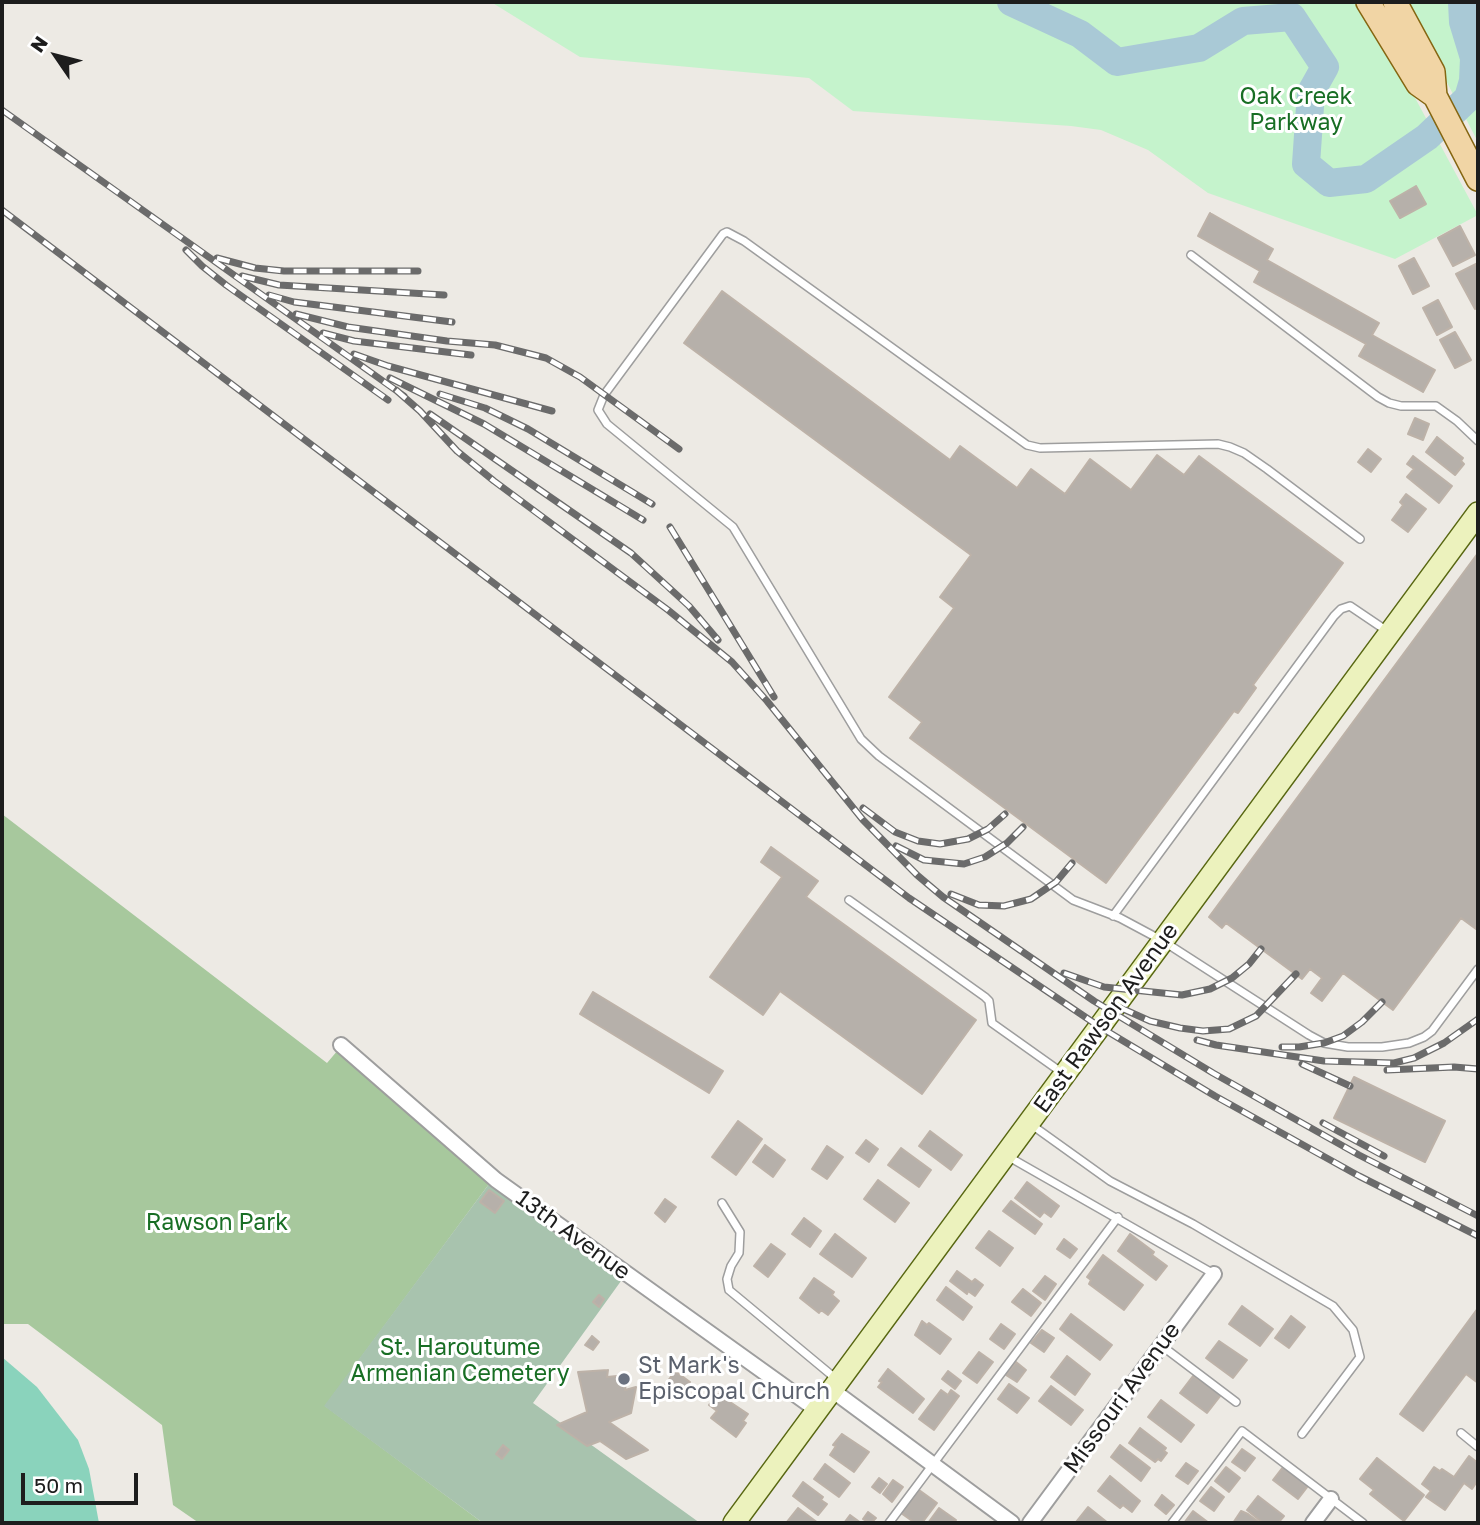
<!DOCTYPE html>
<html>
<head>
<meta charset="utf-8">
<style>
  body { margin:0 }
  #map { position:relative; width:1480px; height:1525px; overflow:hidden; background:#edeae4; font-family:"Golos Text",sans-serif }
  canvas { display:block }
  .frame { position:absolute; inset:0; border:4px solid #1d1d1d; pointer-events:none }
  .north { position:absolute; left:21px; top:21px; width:70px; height:70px; -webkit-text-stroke:5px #fff; paint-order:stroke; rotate:305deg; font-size:19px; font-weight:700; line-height:28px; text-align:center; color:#1d1d1d }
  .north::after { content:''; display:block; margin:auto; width:24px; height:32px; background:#1d1d1d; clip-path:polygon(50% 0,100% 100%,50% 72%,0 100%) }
  .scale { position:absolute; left:21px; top:1473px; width:117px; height:32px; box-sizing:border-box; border:4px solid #1d1d1d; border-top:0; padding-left:9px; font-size:21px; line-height:24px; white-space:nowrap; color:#1d1d1d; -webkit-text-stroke:5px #fff; paint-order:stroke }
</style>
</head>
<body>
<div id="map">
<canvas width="1480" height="1525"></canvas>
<div class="frame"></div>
<div class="north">N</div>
<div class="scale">50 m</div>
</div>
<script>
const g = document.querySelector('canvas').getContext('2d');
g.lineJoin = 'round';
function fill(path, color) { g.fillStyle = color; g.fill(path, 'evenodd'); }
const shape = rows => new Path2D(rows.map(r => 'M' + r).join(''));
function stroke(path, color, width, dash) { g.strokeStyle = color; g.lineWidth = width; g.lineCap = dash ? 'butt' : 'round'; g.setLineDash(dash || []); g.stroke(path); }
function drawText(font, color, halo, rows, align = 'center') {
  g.font = font + ' "Golos Text",sans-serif'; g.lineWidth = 6; g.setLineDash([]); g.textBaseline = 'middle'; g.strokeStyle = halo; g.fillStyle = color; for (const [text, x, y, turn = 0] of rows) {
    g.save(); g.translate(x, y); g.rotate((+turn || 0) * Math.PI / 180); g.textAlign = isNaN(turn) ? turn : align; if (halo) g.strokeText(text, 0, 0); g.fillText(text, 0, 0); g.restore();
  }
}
const forest = shape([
  [2,814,327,1063,338,1050,489,1184,325,1406,483,1523,199,1523,173,1505,162,1425,28,1324,2,1324]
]);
const cemetery = shape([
  [489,1184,621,1281,533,1403,700,1523,483,1523,324,1406]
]);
const park = shape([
  [491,2,1355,2,1413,94,1478,215,1395,259,1208,193,1148,150,1101,130,1071,126,853,111,809,78,580,57],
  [1405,2,1478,2,1478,142]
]);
const pitch = shape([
  [2,1357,37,1387,78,1440,89,1469,99,1523,2,1523]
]);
const river = shape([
  [1011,2,1080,34,1117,62,1199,48,1243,21,1292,17,1325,67,1311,92,1306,164,1329,183,1366,179,1427,137,1468,98,1473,81,1474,58,1463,22,1462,2]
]);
const building = shape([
  [1416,186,1426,204,1400,218,1390,201,1416,186],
  [1210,213,1273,249,1267,260,1379,323,1372,335,1435,370,1423,392,1359,356,1366,344,1254,282,1260,271,1198,236,1210,213],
  [1460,226,1475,255,1453,266,1438,238,1460,226],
  [1414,258,1429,286,1413,294,1399,266,1414,258],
  [1478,263,1478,307,1475,309,1456,274,1478,263],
  [722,291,950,460,960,446,1017,488,1031,469,1065,494,1090,459,1131,490,1157,455,1184,475,1199,456,1343,563,1253,685,1256,688,1238,713,1234,711,1106,883,910,738,922,722,889,697,954,608,940,597,971,555,684,343,722,291],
  [1438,300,1452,327,1437,335,1423,308,1438,300],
  [1455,332,1471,360,1455,368,1440,340,1455,332],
  [1415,418,1429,424,1423,440,1408,434,1415,418],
  [1437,437,1463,458,1461,461,1464,464,1455,475,1426,452,1437,437],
  [1368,449,1381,459,1371,472,1358,462,1368,449],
  [1413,456,1452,486,1439,503,1407,477,1414,469,1407,464,1413,456],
  [1406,494,1426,509,1408,532,1392,520,1403,505,1400,502,1406,494],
  [1478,553,1478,926,1476,929,1461,918,1393,1010,1343,973,1322,1001,1311,993,1322,978,1310,969,1302,979,1226,923,1222,928,1209,917,1478,553],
  [771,847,818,881,806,897,976,1020,922,1094,780,991,763,1015,710,977,782,877,761,862,771,847],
  [593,992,723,1071,709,1093,580,1014,593,992],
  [1354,1077,1445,1121,1425,1162,1334,1118,1354,1077],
  [738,1121,762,1139,736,1175,712,1157,738,1121],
  [930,1131,962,1155,951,1170,919,1146,930,1131],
  [866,1140,878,1149,869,1162,856,1153,866,1140],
  [765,1145,785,1160,773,1177,753,1162,765,1145],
  [827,1146,843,1157,827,1179,812,1169,827,1146],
  [901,1148,931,1170,919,1187,888,1165,901,1148],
  [878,1180,909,1203,895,1222,864,1199,878,1180],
  [1027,1182,1059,1206,1051,1217,1044,1212,1040,1217,1015,1198,1027,1182],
  [489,1190,504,1201,495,1213,480,1202,489,1190],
  [665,1199,676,1207,665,1222,655,1213,665,1199],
  [1011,1201,1042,1224,1035,1234,1003,1211,1011,1201],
  [804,1218,821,1231,810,1247,792,1234,804,1218],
  [989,1231,1013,1248,1000,1266,976,1248,989,1231],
  [835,1234,866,1258,852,1277,820,1254,835,1234],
  [1130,1234,1154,1252,1152,1255,1167,1266,1156,1280,1118,1251,1130,1234],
  [1064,1239,1077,1249,1070,1258,1057,1249,1064,1239],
  [771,1244,785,1254,768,1277,754,1266,771,1244],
  [1103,1255,1143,1285,1124,1310,1089,1284,1091,1280,1087,1277,1103,1255],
  [957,1271,972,1282,975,1279,983,1285,975,1296,968,1291,967,1294,950,1281,957,1271],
  [1045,1276,1056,1284,1045,1300,1033,1291,1045,1276],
  [814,1278,834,1292,832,1295,839,1301,828,1315,821,1310,819,1313,800,1298,814,1278],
  [946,1287,972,1307,963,1320,937,1300,946,1287],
  [1023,1289,1041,1303,1031,1316,1012,1302,1023,1289],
  [599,1295,604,1299,599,1307,593,1302,599,1295],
  [1242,1306,1273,1329,1260,1346,1229,1324,1242,1306],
  [1478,1308,1478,1383,1466,1374,1423,1431,1400,1414,1478,1308],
  [1071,1314,1112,1345,1100,1360,1060,1329,1071,1314],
  [1291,1316,1305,1327,1289,1348,1275,1338,1291,1316],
  [922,1321,927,1325,929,1323,951,1339,940,1354,915,1335,922,1321],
  [1001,1324,1015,1334,1004,1349,990,1339,1001,1324],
  [1042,1330,1054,1338,1044,1352,1031,1343,1042,1330],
  [592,1336,599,1342,593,1350,585,1345,592,1336],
  [1219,1341,1247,1360,1233,1378,1206,1358,1219,1341],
  [979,1352,993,1362,977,1383,963,1373,979,1352],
  [1067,1356,1090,1374,1075,1395,1051,1377,1067,1356],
  [1016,1362,1026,1370,1017,1382,1006,1375,1016,1362],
  [888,1369,924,1399,913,1413,878,1387,882,1382,879,1381,888,1369],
  [608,1370,607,1377,627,1375,625,1390,636,1387,631,1413,609,1422,648,1450,626,1459,600,1441,587,1446,557,1425,587,1412,578,1372,608,1370],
  [675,1371,690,1382,679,1396,665,1385,675,1371],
  [948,1371,961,1381,955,1389,942,1379,948,1371],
  [1193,1376,1221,1395,1207,1413,1180,1393,1193,1376],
  [1009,1384,1029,1398,1017,1413,998,1399,1009,1384],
  [1051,1386,1083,1410,1071,1425,1039,1401,1051,1386],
  [941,1390,948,1395,951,1390,959,1396,934,1430,919,1419,941,1390],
  [718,1394,748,1414,743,1421,746,1423,736,1437,711,1418,717,1411,709,1405,718,1394],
  [1161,1400,1194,1425,1181,1442,1148,1417,1161,1400],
  [1140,1428,1166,1448,1164,1451,1167,1453,1161,1461,1158,1459,1155,1462,1129,1443,1140,1428],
  [842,1434,869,1452,854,1472,830,1455,836,1446,833,1445,842,1434],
  [503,1445,509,1450,502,1459,496,1454,503,1445],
  [1120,1445,1150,1468,1141,1481,1111,1457,1120,1445],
  [1242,1449,1255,1458,1245,1471,1232,1462,1242,1449],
  [1469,1456,1478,1463,1478,1480,1472,1489,1464,1483,1445,1510,1426,1497,1431,1491,1422,1484,1434,1467,1440,1471,1442,1469,1454,1477,1469,1456],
  [1377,1458,1424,1495,1404,1521,1370,1494,1374,1490,1360,1479,1377,1458],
  [1186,1463,1198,1471,1188,1484,1176,1476,1186,1463],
  [825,1464,850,1483,839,1497,814,1479,825,1464],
  [1226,1467,1240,1478,1229,1492,1215,1481,1226,1467],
  [1283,1467,1308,1486,1298,1499,1273,1480,1283,1467],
  [1110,1476,1140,1501,1132,1512,1123,1505,1120,1508,1098,1491,1110,1476],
  [879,1478,887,1484,880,1493,872,1487,879,1478],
  [893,1480,903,1487,892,1502,883,1494,893,1480],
  [803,1482,823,1497,821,1500,827,1504,818,1515,793,1496,803,1482],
  [1211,1487,1224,1497,1214,1511,1200,1501,1211,1487],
  [919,1490,937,1503,922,1523,915,1523,901,1513,919,1490],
  [1162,1495,1174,1505,1166,1514,1155,1505,1162,1495],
  [1258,1496,1284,1516,1278,1523,1263,1523,1247,1510,1258,1496],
  [1088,1507,1108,1523,1076,1522,1088,1507],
  [798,1508,818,1523,786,1523,798,1508],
  [939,1508,956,1520,953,1523,928,1523,939,1508],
  [1193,1511,1209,1523,1184,1523,1193,1511],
  [1241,1511,1248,1514,1260,1523,1233,1523,1241,1511],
  [868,1512,876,1518,871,1523,863,1519,868,1512],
  [850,1515,861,1523,844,1523,850,1515]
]);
const service = shape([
  [1191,255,1378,397,1389,403,1401,406,1436,406,1457,421,1478,441],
  [1360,539,1267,469,1244,453,1230,447,1218,444,1040,448,1027,445,744,241,727,232,723,234,604,395,598,410,607,424,733,527,861,739,879,756,1073,900,1120,918,1163,941,1309,1035,1324,1043,1348,1047,1382,1047,1409,1043,1424,1037,1432,1031,1478,969],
  [849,900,985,997,989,1001,992,1023,1061,1072],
  [1113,916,1334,616,1341,609,1350,606,1387,631],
  [1029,1123,1110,1181,1193,1224,1333,1306,1353,1330,1360,1357,1302,1434],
  [1009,1157,1214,1274],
  [722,1203,740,1232,739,1253,731,1266,727,1279,729,1290,835,1378],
  [1162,1346,1236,1402],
  [1461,1433,1478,1447],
  [889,1523,1118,1217],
  [1172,1523,1242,1431,1363,1523]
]);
const minor = shape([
  [341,1045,496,1180,817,1410],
  [832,1390,1012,1523],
  [1030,1523,1214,1274],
  [1313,1523,1331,1499]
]);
const secondary = shape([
  [734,1523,1478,513]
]);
const primary = shape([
  [1368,2,1418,84,1435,96],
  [1395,2,1433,72,1435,96,1478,179]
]);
const rail = shape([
  [2,110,404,396],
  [2,210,909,898,1100,1027,1215,1096,1359,1176,1478,1236],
  [186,250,202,266,226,285,388,400],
  [217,258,255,268,284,271,418,271],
  [242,276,279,285,444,295],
  [269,295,294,302,452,322],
  [296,314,348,327,447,341,495,345,546,358,580,377,679,449],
  [323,333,354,341,471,355],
  [354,354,388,366,552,411],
  [390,378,484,424,643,520],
  [396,390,420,411,457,451,494,481,668,610,732,662,767,701,863,820,917,875,943,897,1094,1001,1213,1073,1359,1155,1478,1216],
  [440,394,485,408,528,429,652,504],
  [430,414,631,553,689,606,718,640],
  [670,527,774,697],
  [863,808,895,832,918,841,940,844,968,839,988,829,1005,814],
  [896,846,924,860,964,864,985,857,1007,843,1023,827],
  [951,894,979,905,1004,906,1031,899,1056,882,1072,863],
  [1064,973,1104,987,1182,995,1210,989,1232,978,1249,964,1261,949],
  [1121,1008,1150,1021,1180,1028,1203,1031,1229,1029,1256,1016,1296,974],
  [1197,1040,1216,1045,1324,1061,1394,1063,1414,1058,1444,1043,1478,1019],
  [1282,1047,1299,1047,1324,1043,1343,1036,1362,1022,1382,1002],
  [1302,1064,1350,1086],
  [1387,1070,1454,1067,1478,1069],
  [1323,1123,1384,1156]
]);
const markers = [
  [624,1379,7,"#6b7280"]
];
const parkNames = [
  ["Oak Creek",1296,97],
  ["Parkway",1296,123],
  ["Rawson Park",217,1223],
  ["St. Haroutume",460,1348],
  ["Armenian Cemetery",460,1374]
];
const streetNames = [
  ["East Rawson Avenue",1106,1018,-54],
  ["13th Avenue",573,1235,36],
  ["Missouri Avenue",1122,1398,-54]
];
const worshipNames = [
  ["St Mark's",638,1366],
  ["Episcopal Church",638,1392]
];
fill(forest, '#a7c89d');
fill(cemetery, '#a8c3ae');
fill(park, '#c5f3cc');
fill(pitch, '#8ad3bc');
stroke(river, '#a9c9d6', 28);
fill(building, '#b6b0aa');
stroke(building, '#bdb2a8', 2);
stroke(service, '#9e9e9e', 10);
stroke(minor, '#9e9e9e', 18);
stroke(secondary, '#586711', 24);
stroke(primary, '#856611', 26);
stroke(service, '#fff', 7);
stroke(minor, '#fff', 14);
stroke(secondary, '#ecf2bd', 21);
stroke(primary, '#f1d5a5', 23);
stroke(rail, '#6b6b6b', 7);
stroke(rail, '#fff', 4.5, [13]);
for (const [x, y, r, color] of markers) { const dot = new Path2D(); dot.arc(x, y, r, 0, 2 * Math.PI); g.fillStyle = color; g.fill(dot); stroke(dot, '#fff', 2.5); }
drawText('23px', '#186e24', '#fff', parkNames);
drawText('23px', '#1d1d1d', '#fff', streetNames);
drawText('23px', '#5b616d', '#fff', worshipNames, 'left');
</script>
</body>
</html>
